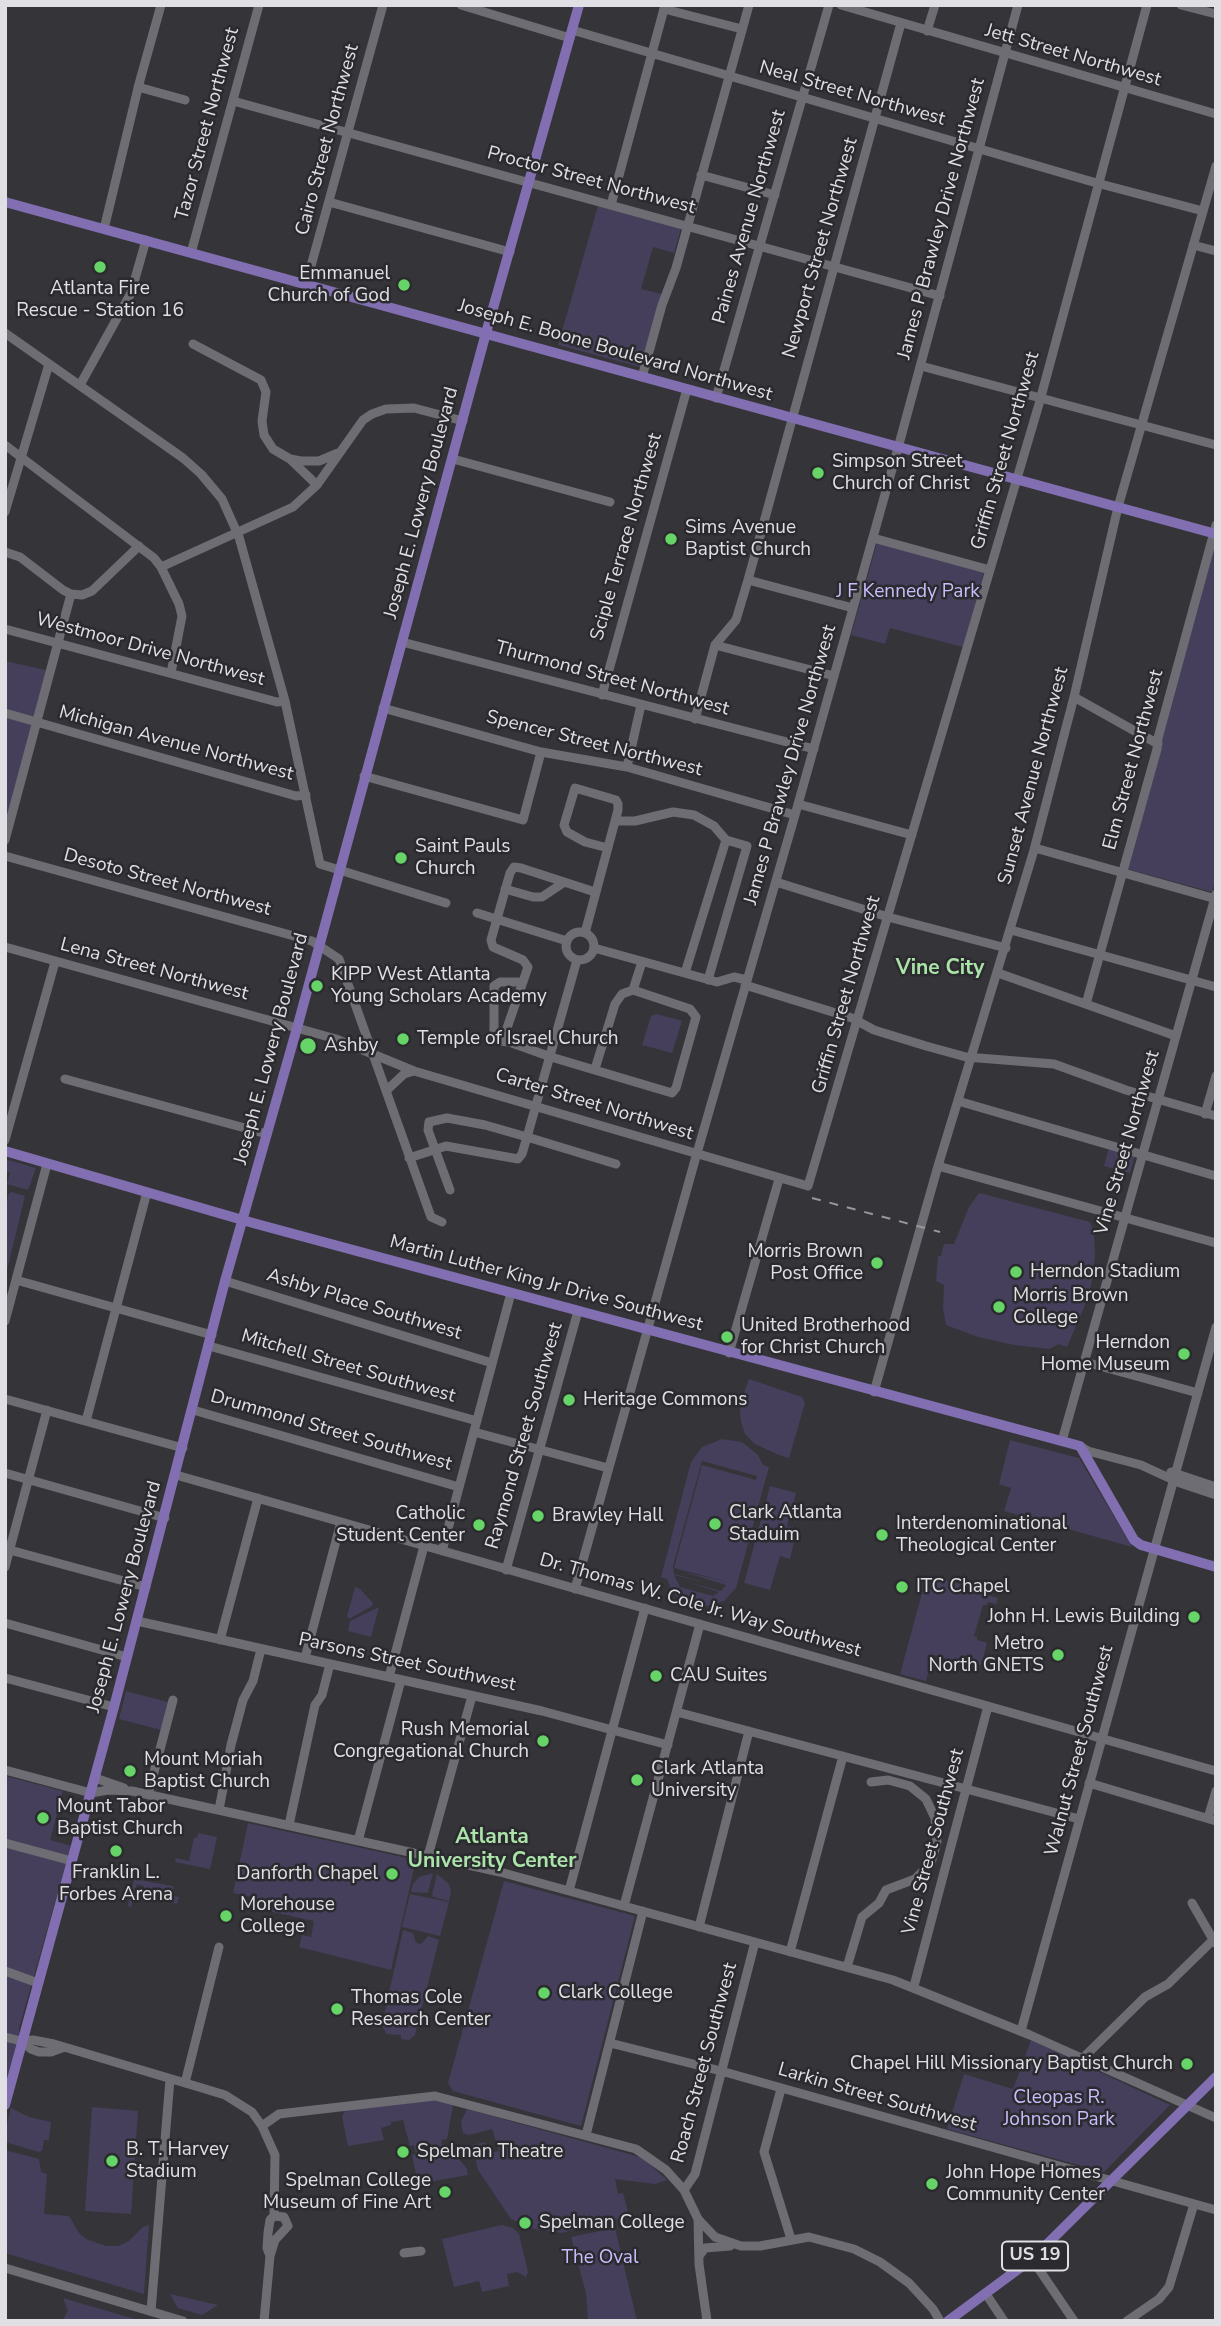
<!DOCTYPE html>
<html>
<head>
<meta charset="utf-8">
<style>
  body { margin:0 }
  #map { position:relative; width:1221px; height:2326px; overflow:hidden; background:#353439; font-family:"Nunito Sans",sans-serif }
  canvas { display:block }
  .frame { position:absolute; inset:0; border:7px solid #e0dfe3; pointer-events:none }
</style>
</head>
<body>
<div id="map">
<canvas width="1221" height="2326"></canvas>
<div class="frame"></div>
</div>
<script>
const g = document.querySelector('canvas').getContext('2d');
g.lineJoin = 'round';
function fill(path, color) { g.fillStyle = color; g.fill(path, 'evenodd'); }
const shape = rows => new Path2D(rows.map(r => 'M' + r).join(''));
function stroke(path, color, width, dash) { g.strokeStyle = color; g.lineWidth = width; g.lineCap = dash ? 'butt' : 'round'; g.setLineDash(dash || []); g.stroke(path); }
function drawText(font, color, halo, rows, align = 'center') {
  g.font = font + ' "Nunito Sans",sans-serif'; g.lineWidth = 5; g.setLineDash([]); g.textBaseline = 'middle'; g.strokeStyle = halo; g.fillStyle = color; for (const [text, x, y, turn = 0] of rows) {
    g.save(); g.translate(x, y); g.rotate((+turn || 0) * Math.PI / 180); g.textAlign = isNaN(turn) ? turn : align; if (halo) g.strokeText(text, 0, 0); g.fillText(text, 0, 0); g.restore();
  }
}
const green = shape([
  [598,206,681,228,674,253,653,247,641,289,662,294,640,367,558,345],
  [1214,542,1216,543,1216,878,1212,892,1127,869],
  [877,543,984,572,963,647,890,628,885,644,851,635],
  [5,661,50,671,5,841],
  [657,1014,682,1021,672,1053,642,1045,651,1016],
  [1109,1148,1135,1155,1130,1173,1104,1166],
  [5,1159,36,1168,28,1190,7,1184,10,1173,5,1171],
  [12,1192,25,1196,7,1270,5,1269,5,1209,9,1193],
  [979,1193,1090,1222,1094,1233,1095,1256,1093,1275,1088,1298,1067,1347,1059,1344,1049,1349,1014,1345,978,1337,946,1325,943,1308,944,1285,936,1281,938,1256,941,1256,944,1244,954,1244,969,1207],
  [749,1379,802,1397,805,1403,789,1458,779,1455,755,1444,745,1434,741,1422,740,1411,742,1398],
  [722,1439,742,1442,758,1455,763,1465,769,1467,736,1588,724,1601,703,1607,691,1604,679,1598,672,1591,667,1579,661,1577,691,1462,702,1447],
  [702,1461,757,1476,729,1582,756,1480,702,1465,674,1568,728,1582,684,1572,726,1585,721,1591,684,1581,719,1592,713,1596,680,1587,674,1575,716,1585,674,1574,673,1566],
  [1010,1440,1079,1458,1132,1547,1004,1511,1011,1488,999,1484],
  [770,1486,796,1493,787,1526,797,1529,790,1559,780,1556,770,1590,744,1583],
  [927,1575,960,1584,959,1589,970,1592,971,1590,998,1598,996,1604,988,1602,986,1605,983,1605,974,1636,977,1637,977,1640,987,1643,981,1665,975,1664,973,1668,956,1663,956,1661,933,1655,926,1681,900,1674],
  [355,1587,360,1589,373,1603,372,1606,349,1619,347,1616],
  [379,1607,371,1637,348,1631,350,1621],
  [126,1691,168,1702,161,1730,119,1719],
  [5,1776,63,1791,50,1840,71,1846,19,2028,20,2051,5,2096],
  [248,1823,416,1860,391,1970,299,1947,302,1935,311,1937,314,1921,259,1909,261,1899,233,1893],
  [198,1833,217,1837,210,1869,175,1862,176,1858,189,1861,194,1838,197,1838],
  [433,1873,428,1893,411,1892,413,1884,419,1877],
  [437,1874,449,1884,451,1893,449,1901,433,1897,432,1894],
  [134,1879,173,1886,174,1896,179,1897,177,1904,142,1895,144,1886,137,1884,131,1907,128,1906],
  [504,1881,635,1916,581,2126,453,2091,448,2083],
  [410,1894,449,1902,440,1936,402,1927],
  [403,1930,413,1933,416,1943,421,1944,428,1936,439,1940,415,2035,409,2040,401,2039,401,2035,386,2034,382,2024],
  [1031,2040,1170,2105,1104,2172,947,2129,964,2074,1013,2089],
  [439,2100,453,2105,447,2139,442,2140,441,2144,449,2146,467,2169,468,2175,418,2184,412,2155,416,2154,414,2145,410,2146,403,2120,391,2122,391,2125,381,2128,384,2140,348,2146,342,2116,346,2110],
  [92,2107,138,2111,131,2214,85,2211],
  [11,2108,29,2117,51,2122,49,2140,44,2140,42,2151,39,2152,5,2142,5,2131],
  [467,2109,643,2158,667,2180,655,2184,615,2179,618,2194,623,2193,629,2216,562,2233,535,2229,511,2219,478,2170,472,2145,485,2142,489,2153,499,2151,492,2129,469,2135,463,2133,461,2122],
  [5,2150,39,2159,41,2172,47,2174,44,2214,69,2216,79,2233,86,2239,106,2246,118,2246,129,2241,143,2227,149,2225,144,2294,5,2253],
  [502,2225,513,2228,519,2234,528,2272,526,2277,517,2272,507,2274,509,2286,482,2292,479,2281,454,2287,442,2239],
  [615,2228,637,2321,588,2321,586,2293,571,2237],
  [170,2294,218,2305,202,2315,178,2308],
  [63,2298,114,2313,142,2321,62,2321,68,2311]
]);
const minor = shape([
  [461,5,570,38],
  [841,5,1216,114],
  [1181,5,1216,14],
  [664,9,742,29],
  [572,30,1093,182,1203,211],
  [927,31,935,5],
  [138,87,185,100],
  [233,101,940,296],
  [701,175,775,195],
  [329,202,510,252],
  [611,205,665,5],
  [104,229,139,84,161,5],
  [1193,245,1216,251],
  [191,253,259,5],
  [306,284,383,5],
  [5,333,183,458,201,474,222,499,239,537,285,701,320,864,446,903],
  [193,344,261,380,266,392,262,421,264,435,273,449,290,459,301,461,319,461,338,453],
  [921,366,1216,445],
  [642,377,662,305,676,268,749,5],
  [80,385,131,293,146,240],
  [716,398,829,5],
  [5,445,154,558,161,567,179,604,182,616,171,673],
  [453,459,610,502],
  [291,460,317,485],
  [5,512,49,364],
  [873,538,990,570],
  [5,552,20,557,63,590,71,594,82,595,92,591,139,546],
  [161,567,293,507,317,485,363,420,372,414,386,409,414,408,463,421],
  [748,580,853,608],
  [5,629,277,702,285,701],
  [402,642,814,749],
  [715,645,834,676],
  [602,695,687,389],
  [1074,697,1158,744],
  [383,708,541,752,627,767,795,815],
  [5,713,296,796,306,795],
  [695,719,715,645,736,620,748,580,901,23],
  [627,767,641,705],
  [364,776,523,820,541,752],
  [798,804,912,835],
  [615,821,635,821,673,812,694,815,714,826,726,840],
  [5,840,71,594],
  [1035,848,1216,899],
  [5,856,312,941,339,959,431,1217,442,1222],
  [776,882,888,917,1006,948],
  [505,889,533,897,542,897,563,883],
  [595,892,521,868,514,867,510,873,491,940,493,947,523,960,528,967,507,1028,509,1042,551,1057,672,1093,676,1088,696,1017,690,1009,633,990],
  [477,913,567,941],
  [1011,930,1216,987],
  '566 946a14 14 0 1 1 28 0a14 14 0 1 1-28 0Z',
  [585,933,618,810,618,804,616,800,575,788,564,825,567,832,585,842,608,848],
  [5,947,297,1028,336,1039,414,1071,808,1186,1039,404,1147,5],
  [594,948,717,982,734,977,747,980],
  [685,973,726,840],
  [998,973,1176,1036],
  [708,980,747,846,726,840],
  [745,985,852,1018,874,1030,926,1046,966,1057,1054,1064,1126,1090,1216,1116],
  [1086,1004,1157,749,1158,738,1216,525],
  [509,1042,499,1041,494,1036,494,986,500,982,523,982],
  [595,1069,615,1004,622,994,633,990,642,962],
  [65,1079,267,1134],
  [387,1090,404,1074,414,1071],
  [958,1101,1216,1176],
  [1205,1114,1216,1076],
  [5,1140,55,962],
  [409,1158,446,1146,518,1159,522,1154,527,1137,616,1164],
  [938,1166,1216,1243],
  [450,1190,428,1130,429,1122,447,1118,485,1125,527,1137,577,960],
  [16,1280,212,1335],
  [225,1281,492,1363],
  [5,1321,47,1164],
  [209,1346,477,1421],
  [729,1353,779,1179],
  [1085,1362,1198,1393],
  [874,1392,938,1166,1034,850,1074,697,1118,507,1216,166],
  [5,1399,183,1448],
  [193,1410,459,1487],
  [86,1421,147,1192],
  [474,1432,608,1468],
  [1062,1441,1216,894],
  [1081,1447,1088,1451,1141,1465,1180,1483,1216,1495],
  [1171,1472,1216,1487],
  [5,1473,165,1518],
  [176,1475,1216,1771],
  [6,1549,146,1587],
  [442,1551,511,1293],
  [5,1567,47,1410],
  [506,1570,578,1311],
  [575,1589,695,1160,795,815,898,448,1018,5],
  [137,1621,542,1711,668,1745],
  [5,1623,127,1657],
  [220,1640,258,1498],
  [305,1658,341,1522],
  [389,1677,424,1546],
  [5,1678,114,1707],
  [677,1712,1079,1819],
  [5,1770,91,1793,108,1790,132,1791,500,1872,893,1980,1030,2035,1216,2118],
  [95,1778,124,1788],
  [1089,1783,1216,1821],
  [148,1795,173,1700],
  [219,1810,231,1745,243,1700,253,1681,261,1649],
  [1208,1818,1216,1791],
  [289,1825,315,1705,322,1695,330,1664],
  [358,1841,401,1680],
  [5,1843,72,1861],
  [428,1856,472,1696],
  [569,1891,645,1608],
  [1192,1903,1215,1943],
  [624,1906,700,1624],
  [699,1927,749,1731],
  [790,1952,843,1756],
  [847,1967,862,1917,879,1903,886,1890,915,1879,931,1863,937,1842,935,1818,926,1799,910,1786,888,1780,871,1782],
  [5,1971,38,1983],
  [914,1986,988,1706],
  [1021,2031,1216,1327],
  [5,2037,21,2041,33,2040,54,2044,202,2088,225,2095,252,2112,262,2126,275,2155,274,2216,270,2220,268,2233,267,2248,270,2256,264,2321],
  [21,2041,31,2049,39,2052,51,2052,62,2048],
  [610,2043,721,2071,1216,2210],
  [1083,2058,1145,1997,1168,1984,1213,1940],
  [185,2083,219,1947],
  [781,2089,764,2152,791,2239],
  [262,2126,279,2114,435,2096,636,2149,666,2170,684,2190,698,2219,699,2264,707,2321],
  [586,2135,643,1911],
  [684,2190,695,2174,755,1942],
  [698,2219,715,2237,741,2246,760,2246,809,2237,854,2249,880,2262,909,2283,933,2309,940,2321],
  [404,2253,421,2251],
  [270,2256,275,2240,288,2226,284,2217,274,2216],
  [699,2256,705,2248,730,2246],
  [1032,2259,1074,2321],
  [5,2268,183,2321],
  [986,2294,1004,2321],
  [151,2311,170,2079],
  [1127,2321,1159,2299,1169,2287,1194,2204]
]);
const major = shape([
  [5,202,1216,534],
  [5,1151,253,1223,1080,1446,1134,1540,1141,1545,1216,1567],
  [5,2105,114,1707,225,1281,297,1028,486,333,579,5],
  [948,2321,1032,2259,1216,2077]
]);
const rail = shape([
  [812,1198,940,1232]
]);
const markers = [
  [100,267,7,"#66d467"],
  [404,285,7,"#66d467"],
  [818,473,7,"#66d467"],
  [671,539,7,"#66d467"],
  [401,858,7,"#66d467"],
  [317,986,7,"#66d467"],
  [403,1039,7,"#66d467"],
  [308,1046,9,"#66d467"],
  [877,1263,7,"#66d467"],
  [1016,1272,7,"#66d467"],
  [999,1307,7,"#66d467"],
  [727,1337,7,"#66d467"],
  [1184,1354,7,"#66d467"],
  [569,1400,7,"#66d467"],
  [538,1516,7,"#66d467"],
  [715,1524,7,"#66d467"],
  [479,1525,7,"#66d467"],
  [882,1535,7,"#66d467"],
  [902,1587,7,"#66d467"],
  [1194,1617,7,"#66d467"],
  [1058,1655,7,"#66d467"],
  [656,1676,7,"#66d467"],
  [543,1741,7,"#66d467"],
  [130,1771,7,"#66d467"],
  [637,1780,7,"#66d467"],
  [43,1818,7,"#66d467"],
  [116,1851,7,"#66d467"],
  [392,1874,7,"#66d467"],
  [226,1916,7,"#66d467"],
  [544,1993,7,"#66d467"],
  [337,2009,7,"#66d467"],
  [1187,2064,7,"#66d467"],
  [403,2152,7,"#66d467"],
  [112,2161,7,"#66d467"],
  [932,2184,7,"#66d467"],
  [445,2192,7,"#66d467"],
  [525,2223,7,"#66d467"]
];
const shields = [
  [1035,2256,66]
];
const shieldNames = [
  ["US 19",1035,2256]
];
const streetNames = [
  ["Jett Street Northwest",1073,56,16],
  ["Neal Street Northwest",852,94,16],
  ["Tazor Street Northwest",208,124,-75],
  ["Cairo Street Northwest",328,140,-75],
  ["Proctor Street Northwest",591,181,15],
  ["Paines Avenue Northwest",750,217,-74],
  ["James P Brawley Drive Northwest",942,219,-75],
  ["Newport Street Northwest",821,248,-74],
  ["Joseph E. Boone Boulevard Northwest",615,351,16],
  ["Griffin Street Northwest",1006,451,-74],
  ["Joseph E. Lowery Boulevard",422,503,-75],
  ["Sciple Terrace Northwest",627,537,-74],
  ["Westmoor Drive Northwest",150,650,15],
  ["Thurmond Street Northwest",612,679,15],
  ["Michigan Avenue Northwest",176,744,15],
  ["Spencer Street Northwest",594,744,14],
  ["Elm Street Northwest",1134,760,-75],
  ["James P Brawley Drive Northwest",791,765,-74],
  ["Sunset Avenue Northwest",1034,776,-75],
  ["Desoto Street Northwest",167,883,15],
  ["Lena Street Northwest",154,970,15],
  ["Griffin Street Northwest",847,995,-74],
  ["Joseph E. Lowery Boulevard",272,1049,-75],
  ["Carter Street Northwest",594,1105,17],
  ["Vine Street Northwest",1128,1143,-74],
  ["Martin Luther King Jr Drive Southwest",546,1284,15],
  ["Ashby Place Southwest",364,1305,17],
  ["Mitchell Street Southwest",348,1367,16],
  ["Drummond Street Southwest",331,1431,16],
  ["Raymond Street Southwest",525,1436,-74],
  ["Joseph E. Lowery Boulevard",125,1597,-75],
  ["Dr. Thomas W. Cole Jr. Way Southwest",700,1606,16],
  ["Parsons Street Southwest",407,1663,12],
  ["Walnut Street Southwest",1080,1751,-75],
  ["Vine Street Southwest",934,1842,-75],
  ["Roach Street Southwest",705,2063,-75],
  ["Larkin Street Southwest",877,2098,16]
];
const poiNames = [
  ["Emmanuel",390,274,"right"],
  ["Church of God",390,296,"right"],
  ["Atlanta Fire",100,289,"center"],
  ["Rescue - Station 16",100,311,"center"],
  ["Simpson Street",832,462],
  ["Church of Christ",832,484],
  ["Sims Avenue",685,528],
  ["Baptist Church",685,550],
  ["Saint Pauls",415,847],
  ["Church",415,869],
  ["KIPP West Atlanta",331,975],
  ["Young Scholars Academy",331,997],
  ["Temple of Israel Church",417,1039],
  ["Ashby",324,1046],
  ["Morris Brown",863,1252,"right"],
  ["Post Office",863,1274,"right"],
  ["Herndon Stadium",1030,1272],
  ["Morris Brown",1013,1296],
  ["College",1013,1318],
  ["United Brotherhood",741,1326],
  ["for Christ Church",741,1348],
  ["Herndon",1170,1343,"right"],
  ["Home Museum",1170,1365,"right"],
  ["Heritage Commons",583,1400],
  ["Clark Atlanta",729,1513],
  ["Staduim",729,1535],
  ["Catholic",465,1514,"right"],
  ["Student Center",465,1536,"right"],
  ["Brawley Hall",552,1516],
  ["Interdenominational",896,1524],
  ["Theological Center",896,1546],
  ["ITC Chapel",916,1587],
  ["John H. Lewis Building",1180,1617,"right"],
  ["Metro",1044,1644,"right"],
  ["North GNETS",1044,1666,"right"],
  ["CAU Suites",670,1676],
  ["Rush Memorial",529,1730,"right"],
  ["Congregational Church",529,1752,"right"],
  ["Mount Moriah",144,1760],
  ["Baptist Church",144,1782],
  ["Clark Atlanta",651,1769],
  ["University",651,1791],
  ["Mount Tabor",57,1807],
  ["Baptist Church",57,1829],
  ["Franklin L.",116,1873,"center"],
  ["Forbes Arena",116,1895,"center"],
  ["Danforth Chapel",378,1874,"right"],
  ["Morehouse",240,1905],
  ["College",240,1927],
  ["Clark College",558,1993],
  ["Thomas Cole",351,1998],
  ["Research Center",351,2020],
  ["Chapel Hill Missionary Baptist Church",1173,2064,"right"],
  ["B. T. Harvey",126,2150],
  ["Stadium",126,2172],
  ["Spelman Theatre",417,2152],
  ["John Hope Homes",946,2173],
  ["Community Center",946,2195],
  ["Spelman College",431,2181,"right"],
  ["Museum of Fine Art",431,2203,"right"],
  ["Spelman College",539,2223]
];
const parkNames = [
  ["J F Kennedy Park",908,592],
  ["Cleopas R.",1059,2098],
  ["Johnson Park",1059,2120],
  ["The Oval",600,2258]
];
const neighbourhoodNames = [
  ["Vine City",940,969],
  ["Atlanta",492,1838],
  ["University Center",492,1862]
];
fill(green, '#453f5b');
stroke(minor, '#6e6d73', 9);
stroke(major, '#816fb1', 10);
stroke(rail, '#98979c', 2, [9, 9]);
for (const [x, y, r, color] of markers) { const dot = new Path2D(); dot.arc(x, y, r, 0, 2 * Math.PI); g.fillStyle = color; g.fill(dot); stroke(dot, '#2b2a2f', 2.5); }
for (const [x, y, w] of shields) { const box = new Path2D(); box.roundRect(x - w / 2, y - 14.5, w, 29, 5); g.fillStyle = '#2b2a2f'; g.fill(box); stroke(box, '#e0dfe3', 2); }
drawText('bold 18px', '#e0dfe3', null, shieldNames);
drawText('19px', '#e0dfe3', '#2b2a2f', streetNames);
drawText('19px', '#e0dfe3', '#2b2a2f', poiNames, 'left');
drawText('19px', '#cabdfc', '#2b2a2f', parkNames);
drawText('bold 21px', '#abe4a9', '#2b2a2f', neighbourhoodNames);
</script>
</body>
</html>
